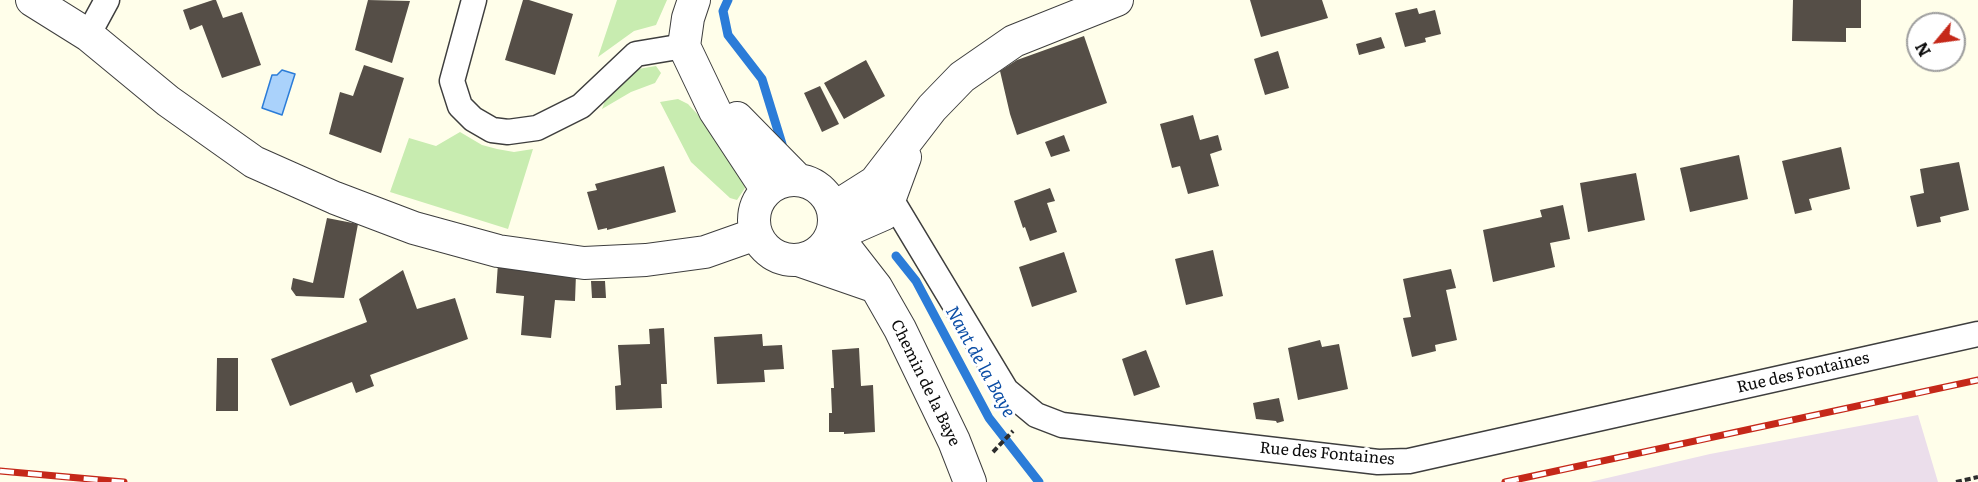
<!DOCTYPE html>
<html>
<head>
<meta charset="utf-8">
<style>
  body { margin:0 }
  #map { position:relative; width:1978px; height:482px; overflow:hidden; background:#fffeea; font-family:Literata,serif }
  canvas { display:block }
  .north { position:absolute; left:1906px; top:12px; width:60px; height:60px; box-sizing:border-box; background:#fff; border:2px solid #9d9d9d; border-radius:50%; rotate:241deg; font-size:16px; font-weight:700; line-height:24px; text-align:center; color:#0b0b0b }
  .north::after { content:''; display:block; margin:auto; width:21px; height:27px; background:#c52819; clip-path:polygon(50% 0,100% 100%,50% 72%,0 100%) }
</style>
</head>
<body>
<div id="map">
<canvas width="1978" height="482"></canvas>
<div class="north">N</div>
</div>
<script>
const g = document.querySelector('canvas').getContext('2d');
g.lineJoin = 'round';
function fill(path, color) { g.fillStyle = color; g.fill(path, 'evenodd'); }
const shape = rows => new Path2D(rows.map(r => 'M' + r).join(''));
function stroke(path, color, width, dash) { g.strokeStyle = color; g.lineWidth = width; g.lineCap = dash ? 'butt' : 'round'; g.setLineDash(dash || []); g.stroke(path); }
function drawText(font, color, halo, rows, align = 'center') {
  g.font = font + ' Literata,serif'; g.lineWidth = 6; g.setLineDash([]); g.textBaseline = 'middle'; g.strokeStyle = halo; g.fillStyle = color; for (const [text, x, y, turn = 0] of rows) {
    g.save(); g.translate(x, y); g.rotate((+turn || 0) * Math.PI / 180); g.textAlign = isNaN(turn) ? turn : align; if (halo) g.strokeText(text, 0, 0); g.fillText(text, 0, 0); g.restore();
  }
}
const industrial = shape([
  [1918,415,1938,482,1590,482,1710,454]
]);
const green = shape([
  [617,0,667,0,656,25,634,31,598,57],
  [656,66,661,73,655,83,631,92,602,109,605,101,638,69],
  [678,99,688,104,712,130,743,171,745,188,737,200,730,198,691,162,660,102],
  [460,132,482,145,497,149,514,152,533,149,508,229,390,192,409,138,436,146]
]);
const water = shape([
  [282,70,295,74,282,115,262,108,272,75,277,75,282,70]
]);
const stream = shape([
  [728,0,723,11,728,35,762,79,782,144],
  [896,256,916,281,989,418,1039,482]
]);
const building = shape([
  [213,0,216,0,223,18,242,12,261,65,222,78,202,25,190,30,183,10],
  [368,0,410,1,392,63,355,50],
  [523,0,529,0,573,14,555,75,505,60],
  [1250,0,1322,0,1328,18,1261,37],
  [1793,0,1861,0,1861,28,1846,28,1846,42,1792,41],
  [1417,8,1419,14,1435,10,1441,34,1425,38,1426,42,1405,47,1395,13],
  [1084,36,1107,103,1017,135,1010,114,1000,71,1017,60],
  [1381,37,1385,48,1359,55,1356,44],
  [1278,51,1289,88,1265,95,1254,59],
  [866,60,885,96,844,119,824,83],
  [364,65,404,78,381,153,329,134,340,92,353,96],
  [820,86,839,124,822,132,804,93],
  [1193,115,1200,140,1218,135,1222,150,1210,154,1219,186,1188,194,1180,166,1172,168,1160,124],
  [1064,135,1070,151,1051,157,1045,142],
  [1841,147,1850,189,1809,199,1812,210,1795,214,1782,161],
  [1739,155,1748,199,1690,212,1680,168],
  [1959,162,1969,210,1940,217,1941,222,1917,227,1910,196,1924,193,1920,169],
  [664,166,676,212,607,230,607,228,598,230,587,192,597,190,595,184],
  [1636,173,1645,220,1588,232,1580,183],
  [1050,188,1055,201,1047,203,1057,232,1030,241,1025,227,1023,228,1014,201],
  [1563,205,1570,239,1550,243,1555,267,1493,282,1483,230,1542,217,1540,210],
  [327,218,358,224,344,298,296,296,291,289,293,278,313,283],
  [1213,250,1223,296,1186,305,1175,259],
  [1064,252,1077,292,1032,307,1019,267],
  [498,263,545,274,576,274,575,301,555,300,551,338,521,335,524,296,496,293],
  [1451,269,1456,288,1446,290,1457,340,1435,345,1436,351,1412,357,1403,318,1411,317,1403,279],
  [403,270,417,309,455,298,468,339,370,375,374,386,356,393,352,382,290,406,271,359,367,322,359,299],
  [591,281,605,281,606,298,592,298],
  [664,328,667,384,661,384,662,408,616,410,615,386,621,385,618,345,650,344,649,329],
  [762,334,763,346,782,345,784,369,764,370,765,382,717,384,714,337],
  [1320,340,1322,347,1339,344,1348,389,1298,400,1288,348],
  [859,348,861,386,873,385,875,432,844,434,844,432,829,432,829,413,832,413,831,388,834,388,832,350],
  [1146,350,1160,387,1134,396,1122,359],
  [217,358,238,358,238,411,216,411],
  [1279,398,1284,421,1277,423,1276,421,1256,419,1253,403]
]);
const path = shape([
  [993,452,1013,431],
  [1956,482,1978,477]
]);
const minor = shape([
  [474,0,452,81,460,106,473,119,492,130,508,132,537,128,581,106,636,54,684,46],
  [88,35,107,0],
  [891,199,1006,390,1036,415,1062,425,1378,462,1409,461,1978,334]
]);
const tertiary = shape([
  [32,0,88,35,168,101,254,162,335,198,414,228,498,251,584,263,646,260,705,252,756,234],
  [694,0,688,18,684,46,715,111,767,190],
  [737,118,798,180],
  '754 220a40 40 0 1 1 80 0a40 40 0 1 1-80 0Z',
  [832,205,845,201,875,182,932,108,962,77,1014,41,1117,0],
  [834,229,852,228,884,214,905,157],
  [830,238,848,251,876,287,900,329,954,441,970,482],
  [798,260,876,287]
]);
const rail = shape([
  [0,471,124,482],
  [1505,482,1978,380]
]);
const streetNames = [
  ["Rue des Fontaines",1803,373,-13],
  ["Chemin de la Baye",925,383,64],
  ["Rue des Fontaines",1327,454,5]
];
const waterNames = [
  ["Nant de la Baye",980,362,61]
];
fill(industrial, '#ebdeeb');
fill(green, '#c8ecb0');
fill(water, '#aad2fb');
stroke(water, '#2b7cd8', 1.5);
stroke(stream, '#2b7cd8', 9);
fill(building, '#554e47');
stroke(minor, '#3e3e3e', 27);
stroke(tertiary, '#3e3e3e', 34);
stroke(path, '#2d2d2d', 4, [6, 3]);
stroke(minor, '#fff', 24);
stroke(tertiary, '#fff', 32);
stroke(rail, '#c52819', 7);
stroke(rail, '#fff', 4.5, [14]);
drawText('16px', '#0b0b0b', '#fff', streetNames);
drawText('italic 18px', '#0c4ea6', '#fff', waterNames);
</script>
</body>
</html>
